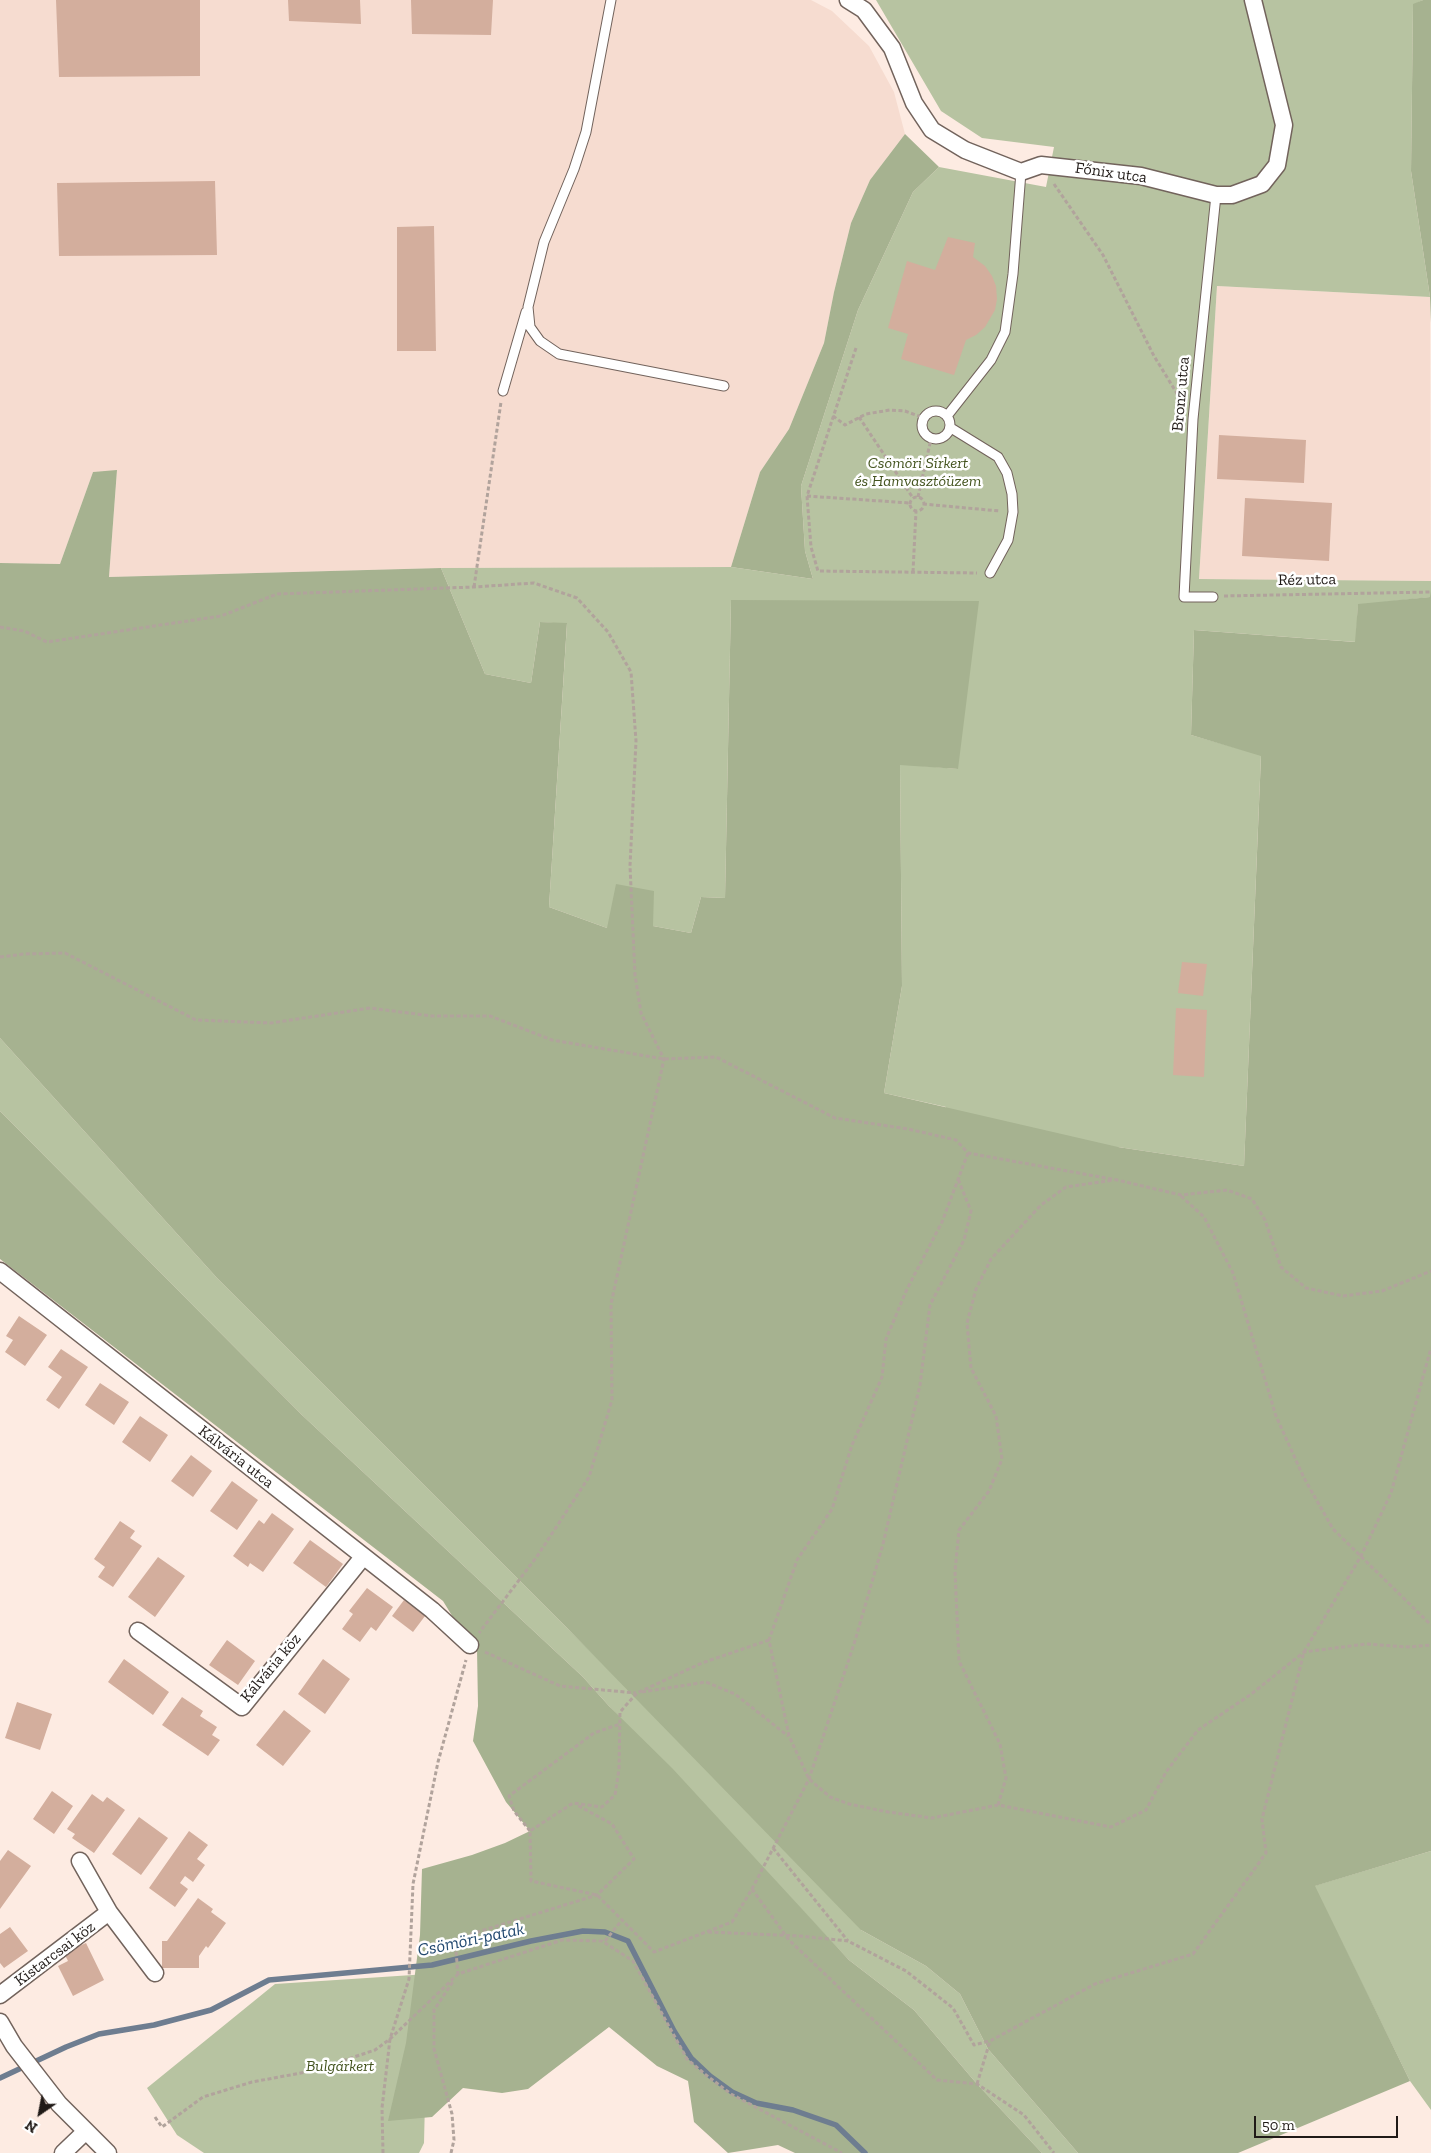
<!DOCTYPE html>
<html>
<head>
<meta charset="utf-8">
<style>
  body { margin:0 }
  #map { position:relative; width:1431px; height:2153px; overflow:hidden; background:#fdebe2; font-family:"Zilla Slab",serif }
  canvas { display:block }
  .north { position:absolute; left:15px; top:2088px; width:50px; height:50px; -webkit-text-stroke:4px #fff; paint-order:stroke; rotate:213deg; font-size:14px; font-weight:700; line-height:20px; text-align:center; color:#201a17 }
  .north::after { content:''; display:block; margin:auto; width:18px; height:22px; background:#201a17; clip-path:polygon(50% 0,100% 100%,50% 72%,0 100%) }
  .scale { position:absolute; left:1254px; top:2116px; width:144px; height:22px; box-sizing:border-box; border:2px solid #201a17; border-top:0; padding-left:6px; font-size:15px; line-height:18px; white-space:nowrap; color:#201a17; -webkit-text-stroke:4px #fff; paint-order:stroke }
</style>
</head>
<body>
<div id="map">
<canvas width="1431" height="2153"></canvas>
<div class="north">N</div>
<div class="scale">50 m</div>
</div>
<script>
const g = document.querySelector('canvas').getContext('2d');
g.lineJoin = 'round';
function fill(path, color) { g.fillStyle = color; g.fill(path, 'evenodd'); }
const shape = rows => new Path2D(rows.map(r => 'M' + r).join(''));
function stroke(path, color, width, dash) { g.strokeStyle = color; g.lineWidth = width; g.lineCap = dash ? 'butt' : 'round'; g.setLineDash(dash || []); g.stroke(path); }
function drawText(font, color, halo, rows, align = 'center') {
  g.font = font + ' "Zilla Slab",serif'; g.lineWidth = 5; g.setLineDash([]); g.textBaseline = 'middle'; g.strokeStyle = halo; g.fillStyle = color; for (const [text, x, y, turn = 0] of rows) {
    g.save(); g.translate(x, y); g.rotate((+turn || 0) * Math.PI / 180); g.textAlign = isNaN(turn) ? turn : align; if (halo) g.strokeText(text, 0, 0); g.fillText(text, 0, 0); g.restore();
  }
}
const built = shape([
  [0,0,811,0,832,11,869,46,894,92,905,134,870,180,851,223,834,292,824,343,789,429,760,472,731,567,441,568,109,577,117,471,93,472,60,564,0,563],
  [1217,286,1430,297,1431,581,1199,579]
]);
const green = shape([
  [876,0,1423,0,1413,5,1411,171,1430,297,1217,286,1199,579,1431,581,1431,597,1358,605,1356,642,1194,630,1191,735,1261,755,1244,1166,1118,1147,861,1930,926,1966,960,1994,988,2049,1078,2153,1042,2153,977,2084,914,2010,849,1960,609,1706,583,1677,302,1415,0,1111,0,1038,217,1278,620,1681,946,1107,884,1093,902,986,900,764,958,769,731,600,725,898,701,897,691,933,653,926,607,928,549,907,567,624,540,622,531,683,485,674,441,568,731,567,813,579,805,551,801,486,858,310,913,192,939,167,1046,187,1054,147,982,138,941,111],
  [1431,1851,1431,2110,1410,2081,1314,1886],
  [428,1974,424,2143,419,2153,204,2153,177,2135,147,2088,275,1984]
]);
const forest = shape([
  [1423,0,1431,0,1431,323,1430,297,1411,171,1413,4],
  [905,134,939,167,913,192,858,310,801,486,805,551,813,579,731,567,760,472,789,429,824,343,834,292,851,223,870,180],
  [117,470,109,577,441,568,485,674,531,683,540,622,567,623,549,907,607,928,616,884,654,891,653,926,691,933,701,897,725,898,731,600,979,601,958,769,900,765,902,986,884,1093,1118,1147,1244,1166,1261,756,1191,735,1194,630,1355,642,1358,604,1430,597,1431,591,1431,1851,1315,1886,1410,2081,1238,2153,1078,2153,988,2049,960,1994,926,1966,861,1930,567,1628,217,1278,0,1038,0,563,60,564,93,472],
  [0,1111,302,1415,583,1677,609,1706,672,1768,849,1960,914,2010,977,2084,1042,2153,795,2153,778,2145,728,2153,694,2122,688,2081,657,2066,609,2027,528,2089,502,2093,463,2088,432,2117,388,2121,406,2043,420,1935,422,1869,472,1855,505,1843,530,1831,506,1802,473,1741,478,1706,477,1649,470,1645,443,1601,0,1259]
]);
const stream = shape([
  [0,2078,66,2047,99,2034,154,2025,211,2010,269,1980,432,1965,531,1941,583,1931,605,1932,628,1941,674,2031,691,2058,710,2076,732,2092,756,2103,793,2110,836,2125,865,2153]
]);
const building = shape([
  [56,0,200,0,200,76,59,77],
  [288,0,360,0,361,24,289,21],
  [411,0,493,0,491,35,412,34],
  [215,181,217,255,59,256,57,183],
  [434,226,436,351,397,351,397,227],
  [948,237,975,243,973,257,985,266,992,276,996,286,997,299,995,310,985,327,976,335,966,340,954,375,901,359,908,334,888,328,907,261,935,270],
  [1219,435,1306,440,1304,483,1217,479],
  [1245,498,1332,503,1329,561,1242,556],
  [1182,962,1207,964,1203,996,1178,993],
  [1176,1008,1207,1010,1204,1077,1173,1075],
  [19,1316,47,1335,25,1366,5,1352,13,1340,6,1336],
  [61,1349,88,1367,59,1409,46,1400,62,1377,48,1367],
  [100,1383,129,1402,114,1425,85,1405],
  [140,1416,168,1435,150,1462,122,1442],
  [191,1455,212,1471,193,1497,171,1481],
  [232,1481,258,1500,237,1530,210,1511],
  [272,1513,294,1529,263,1572,250,1563,248,1567,233,1556,259,1520,264,1524],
  [120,1521,135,1531,130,1538,142,1546,113,1587,98,1577,105,1567,94,1559],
  [310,1540,343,1564,326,1587,293,1563],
  [158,1557,185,1576,155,1617,128,1597],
  [367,1588,393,1607,376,1631,371,1627,360,1642,342,1629,353,1614,349,1611],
  [404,1600,425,1616,413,1632,392,1616],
  [227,1640,255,1661,238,1685,209,1665],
  [124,1659,169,1692,153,1715,108,1682],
  [323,1659,350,1679,325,1714,298,1694],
  [182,1697,203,1711,200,1716,217,1727,212,1735,220,1740,208,1756,162,1725],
  [17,1702,52,1714,40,1750,5,1738],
  [284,1710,311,1731,283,1766,256,1745],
  [52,1791,73,1806,54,1834,33,1819],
  [92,1794,103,1802,107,1797,125,1810,94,1853,72,1838,75,1834,67,1829],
  [139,1817,168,1838,141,1875,112,1854],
  [189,1831,208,1845,197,1859,205,1865,193,1882,185,1876,180,1883,188,1889,175,1907,149,1888],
  [8,1850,31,1866,0,1909,0,1861],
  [198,1898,213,1909,211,1912,226,1923,208,1948,206,1946,199,1956,199,1968,162,1968,162,1941,167,1941],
  [10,1927,28,1951,4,1968,0,1963,0,1934],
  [86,1943,104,1980,73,1996,58,1966,68,1961,64,1953]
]);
const path = shape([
  [1054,184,1103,255,1154,356,1181,400],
  [856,348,807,496,811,547,818,571,977,573],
  [833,416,845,425,866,414,890,410,905,411,924,418],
  [859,417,913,498],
  [807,496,910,503],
  [918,497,931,439],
  '910 504a7 7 0 1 1 14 0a7 7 0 1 1-14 0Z',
  [923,504,1000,511],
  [913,572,916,511],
  [474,587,501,402],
  [1224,596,1431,592],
  [0,627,24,631,47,642,221,616,277,594,474,587,534,583,577,598,608,632,631,672,636,741,630,866,635,975,641,1013,664,1059,611,1304,612,1400,589,1477,538,1555,479,1633],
  [0,957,24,954,65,953,196,1020,271,1023,370,1008,432,1016,490,1016,552,1040,664,1059,716,1057,835,1118,908,1129,956,1140,968,1153,1117,1180,1181,1195,1227,1190,1252,1199,1265,1220,1281,1267,1306,1288,1343,1296,1382,1291,1431,1271],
  [968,1153,942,1222,907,1289,886,1339,882,1377,852,1445,832,1509,797,1560,769,1640,789,1736,809,1779,830,1797,849,1804,888,1812,932,1818,998,1805,1111,1827,1146,1810,1166,1772,1198,1730,1250,1695,1304,1652,1366,1644,1408,1647,1431,1645],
  [1181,1196,1204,1217,1233,1273,1276,1416,1304,1478,1333,1529,1431,1625],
  [769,1640,702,1663,637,1693,620,1712,619,1769,615,1795,602,1807,573,1803,530,1831,531,1881,597,1895,654,1952,732,1922,752,1889,809,1779,854,1644,883,1544,920,1385,930,1305,964,1240,971,1211,958,1179],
  [485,1652,560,1686,636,1693],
  [642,1692,706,1682,735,1694,788,1736],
  [998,1805,1006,1778,1000,1744,959,1661,955,1571,959,1530,989,1491,1002,1459,996,1416,971,1368,967,1323,976,1289,991,1259,1041,1205,1066,1187,1114,1180],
  [530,1831,514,1811,509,1796,594,1733,620,1724],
  [773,1848,848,1941],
  [752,1889,789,1940,937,2080,977,2084,1024,2115,1054,2153],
  [708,1932,800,1936,848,1941,906,1971,953,2008,974,2045,989,2041],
  [605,1941,622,1920],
  [458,1975,455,1939,597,1895,634,1859,612,1824,577,1805],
  [977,2084,990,2041,1095,1984,1193,1954,1266,1853,1262,1819,1304,1652,1361,1556,1391,1493,1431,1348],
  [155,2117,162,2127,203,2097,252,2082,312,2071,375,2050,390,2039,458,1974,562,1940,602,1941,633,1961,687,2059,706,2075,731,2094,842,2153],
  [383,2153,382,2108,390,2039,409,1979,413,1884,438,1762,466,1660],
  [451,2153,454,2140,452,2114,434,2049,434,2010,454,1980]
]);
const lane = shape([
  [611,0,586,132,574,169,544,242,528,307,530,327,540,341,559,354,724,386],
  [503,391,526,312],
  '922 425a14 14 0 1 1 28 0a14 14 0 1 1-28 0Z',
  [947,416,991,360,1005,332,1013,274,1021,172],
  [951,428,998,457,1007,473,1012,494,1013,512,1008,540,990,573],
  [1213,597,1184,597,1193,419,1216,195]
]);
const street = shape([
  [848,0,864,10,892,48,914,103,932,130,965,150,1021,172,1041,165,1141,176,1216,195,1232,195,1262,184,1277,165,1284,125,1253,0],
  [0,1271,432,1610,470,1645],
  [138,1631,242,1707,363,1557],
  [80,1861,109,1912],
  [0,1995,109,1912,155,1973],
  [0,2022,14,2046,59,2104,108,2153],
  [63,2153,86,2131]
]);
const streetNames = [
  ["Főnix utca",1111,173,8],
  ["Bronz utca",1181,394,-85],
  ["Réz utca",1307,580,-1],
  ["Kálvária utca",236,1457,38],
  ["Kálvária köz",271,1668,-50],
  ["Kistarcsai köz",55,1954,-37]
];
const parkNames = [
  ["Csömöri Sírkert",918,463],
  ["és Hamvasztóüzem",918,481],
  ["Bulgárkert",340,2066]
];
const waterNames = [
  ["Csömöri-patak",471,1940,-12]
];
fill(built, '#f6dcd0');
fill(green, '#b7c3a1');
fill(forest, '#a6b290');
stroke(stream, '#6e7d90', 5.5);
fill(building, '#d3ae9d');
stroke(lane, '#72635c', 11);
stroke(street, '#72635c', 19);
stroke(path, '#b1a39c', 3, [4, 2.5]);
stroke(lane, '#fff', 9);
stroke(street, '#fff', 16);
drawText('16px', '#201a17', '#fff', streetNames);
drawText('italic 16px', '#44541f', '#fff', parkNames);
drawText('italic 18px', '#224970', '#fff', waterNames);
</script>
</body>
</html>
